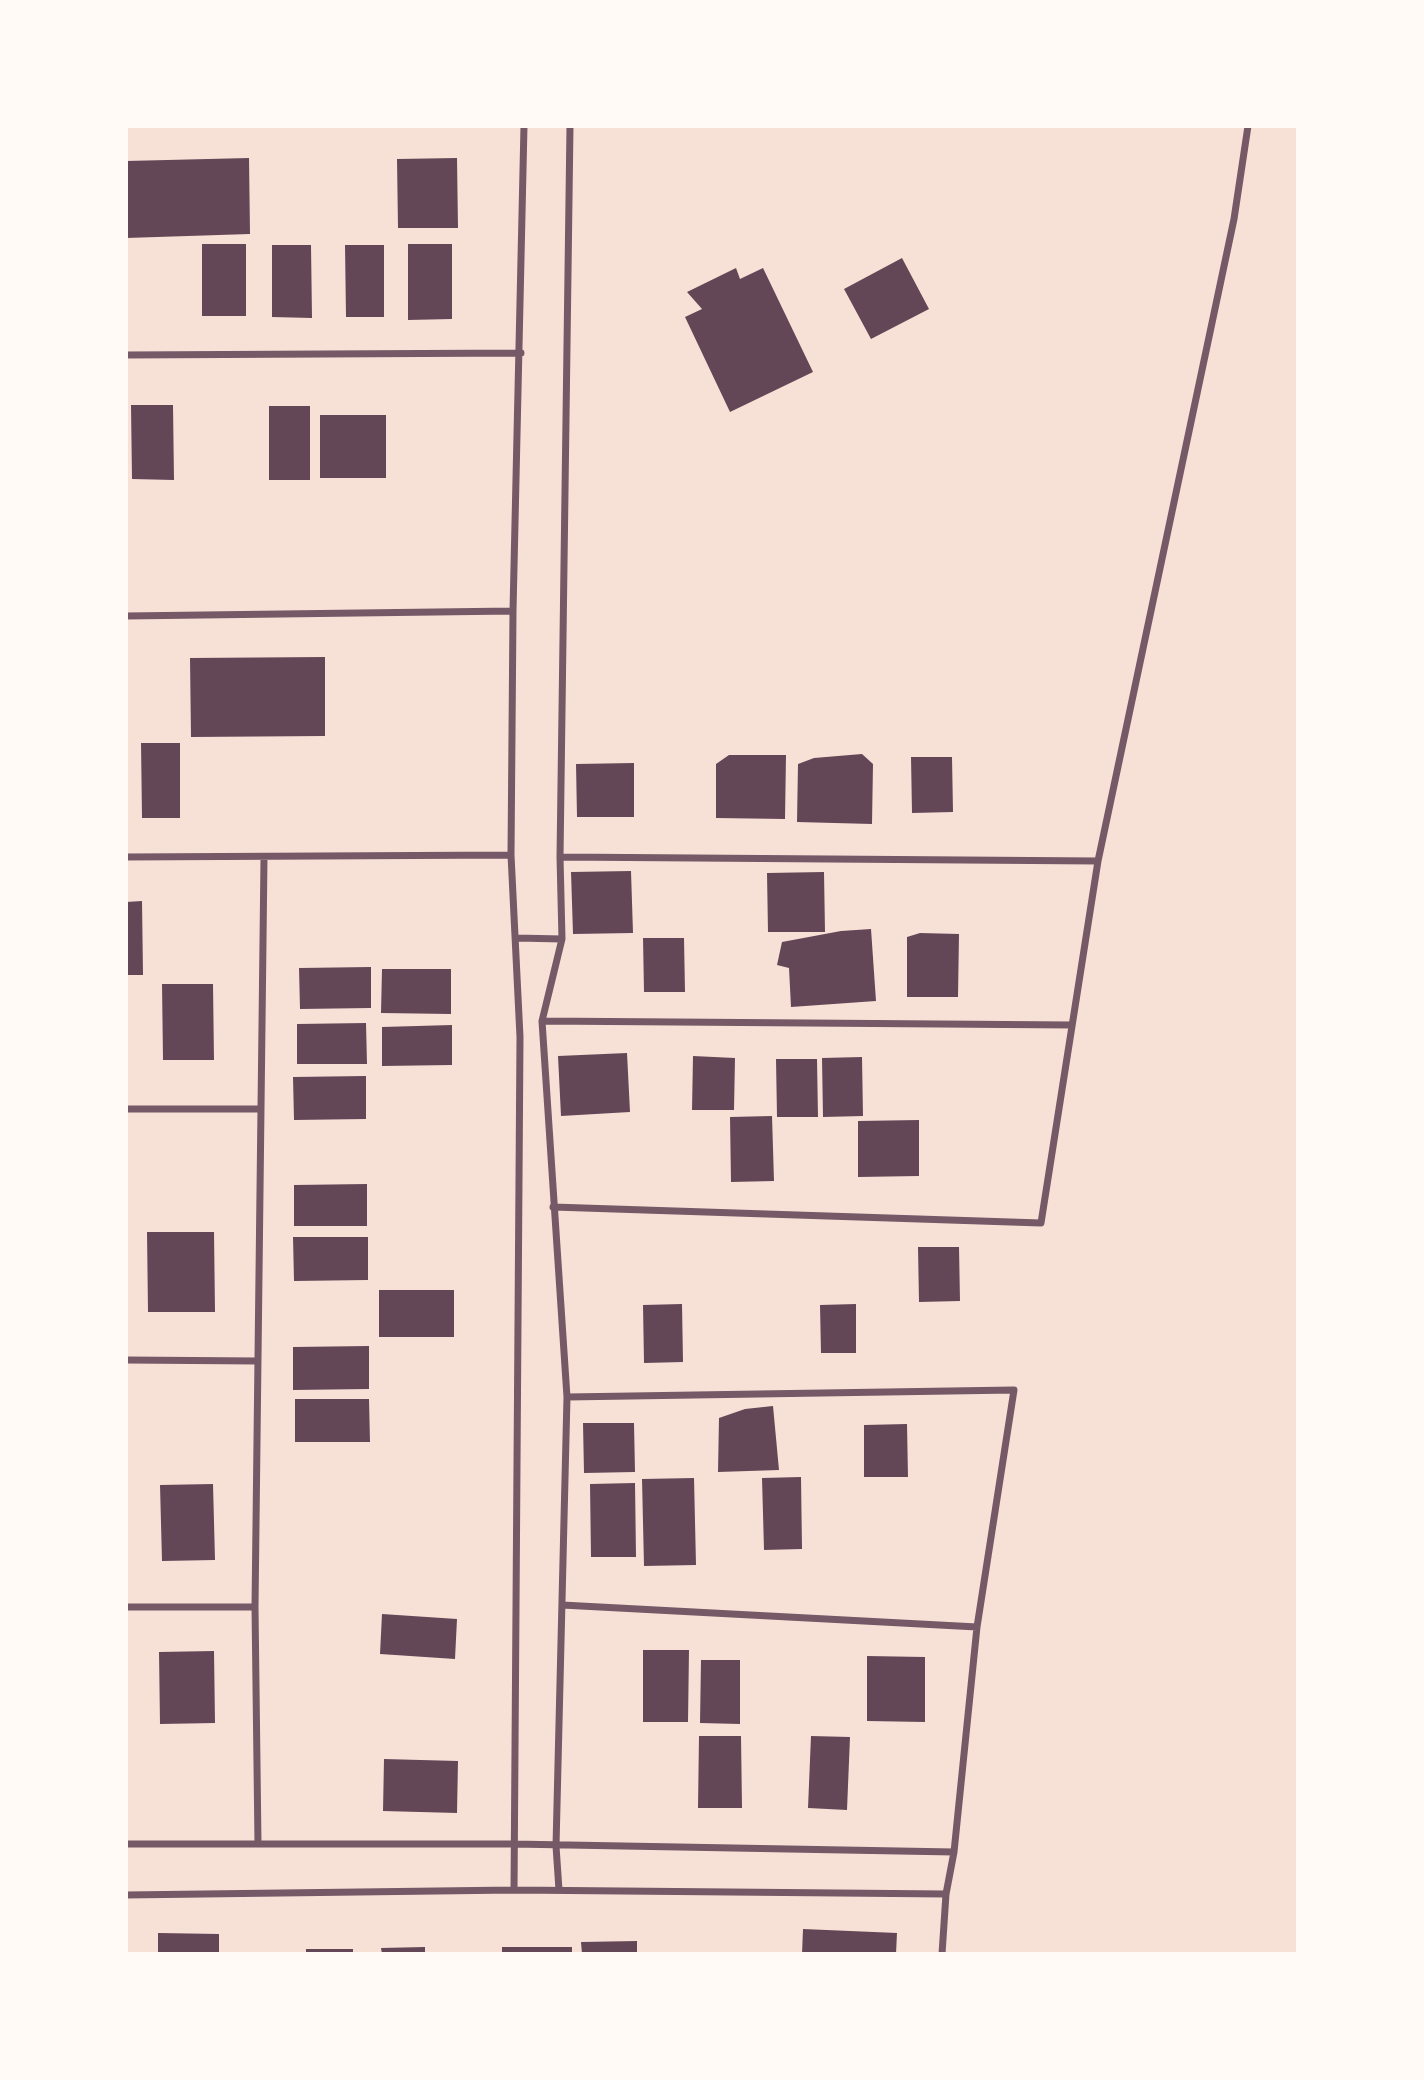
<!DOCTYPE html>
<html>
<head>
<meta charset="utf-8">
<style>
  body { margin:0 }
  #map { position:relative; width:1424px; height:2080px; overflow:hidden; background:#f7e1d7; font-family:"Nunito Sans",sans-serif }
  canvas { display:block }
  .frame { position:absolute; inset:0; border:128px solid #fffaf5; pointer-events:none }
</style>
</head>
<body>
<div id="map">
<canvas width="1424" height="2080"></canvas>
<div class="frame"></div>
</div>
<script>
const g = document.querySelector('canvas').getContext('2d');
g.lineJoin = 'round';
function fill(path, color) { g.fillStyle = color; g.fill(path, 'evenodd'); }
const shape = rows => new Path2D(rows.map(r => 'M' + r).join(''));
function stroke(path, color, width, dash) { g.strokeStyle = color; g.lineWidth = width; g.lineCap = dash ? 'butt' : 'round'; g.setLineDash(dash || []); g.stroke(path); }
const building = shape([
  [249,158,250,234,126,238,126,161],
  [457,158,458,228,398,228,397,159],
  [202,244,246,244,246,316,202,316],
  [408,244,452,244,452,319,408,320],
  [272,245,311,245,312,318,272,317],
  [345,245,384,245,384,317,346,317],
  [902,258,929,309,871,339,844,289],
  [736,268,740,279,763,268,813,372,730,412,685,317,702,309,687,292],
  [131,405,173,405,174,480,132,479],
  [269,406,310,406,310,480,269,480],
  [320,415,386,415,386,478,320,478],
  [325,657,325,736,191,737,190,658],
  [141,743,180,743,180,818,142,818],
  [862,754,873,764,872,824,797,822,798,764,814,758],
  [729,755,786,755,785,819,716,818,716,764],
  [911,757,952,757,953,812,912,813],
  [634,763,634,817,577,817,576,764],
  [631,871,633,933,573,934,571,872],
  [824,872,825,932,768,932,767,873],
  [142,901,143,975,126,975,126,902],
  [871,929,876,1001,791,1007,789,968,777,965,782,942,841,931],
  [920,933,959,934,958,997,907,997,907,937],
  [643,938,684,938,685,992,644,992],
  [371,967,371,1008,300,1009,299,968],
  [382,969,451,969,451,1014,381,1013],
  [162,984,213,984,214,1060,163,1060],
  [366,1023,367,1064,297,1064,297,1024],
  [452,1025,452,1065,382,1066,382,1027],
  [627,1053,630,1112,561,1116,558,1056],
  [693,1056,735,1058,734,1110,692,1110],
  [862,1057,863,1116,823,1117,822,1058],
  [776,1059,817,1059,818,1117,777,1117],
  [366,1076,366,1119,294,1120,293,1077],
  [772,1116,774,1181,731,1182,730,1117],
  [919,1120,919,1176,858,1177,858,1121],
  [367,1184,367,1226,294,1226,294,1185],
  [147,1232,214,1232,215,1312,148,1312],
  [293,1237,368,1237,368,1280,294,1281],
  [918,1247,959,1247,960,1301,919,1302],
  [379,1290,454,1290,454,1337,379,1337],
  [682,1304,683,1362,644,1363,643,1305],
  [856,1304,856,1353,821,1353,820,1305],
  [369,1346,369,1389,293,1390,293,1347],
  [295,1399,369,1399,370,1442,295,1442],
  [773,1406,779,1470,718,1472,719,1418,745,1409],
  [583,1423,634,1423,635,1472,584,1473],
  [907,1424,908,1477,864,1477,864,1425],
  [801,1477,802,1549,764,1550,762,1478],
  [694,1478,696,1565,644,1566,642,1479],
  [635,1483,636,1557,591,1557,590,1484],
  [213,1484,215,1560,162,1561,160,1485],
  [382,1614,457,1619,455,1659,380,1654],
  [643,1650,689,1650,688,1722,643,1722],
  [214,1651,215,1723,160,1724,159,1652],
  [867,1656,925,1657,925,1722,867,1721],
  [701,1660,740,1660,740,1724,700,1723],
  [699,1736,741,1736,742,1808,698,1808],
  [811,1736,850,1737,847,1810,808,1808],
  [384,1759,458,1761,457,1813,383,1811],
  [803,1929,897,1933,896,1954,802,1954],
  [158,1933,219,1934,219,1954,158,1954],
  [637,1941,637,1954,582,1954,581,1942],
  [425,1947,425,1954,382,1954,381,1948],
  [502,1947,572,1947,572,1954,502,1954],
  [306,1949,353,1949,353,1954,306,1954]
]);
const minor = shape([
  [126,355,521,353],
  [126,616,513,611],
  [126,857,511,855],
  [560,857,1098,861],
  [516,938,562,939],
  [542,1021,1072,1025],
  [126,1109,261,1109],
  [553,1207,1041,1223,1098,861,1234,219,1248,126],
  [126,1360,258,1361],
  [567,1397,1014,1390,977,1627,954,1852,946,1894,942,1954],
  [562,1605,977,1627],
  [126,1607,255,1607],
  [126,1844,513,1844,954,1852],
  [258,1844,255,1607,264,858],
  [514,1890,520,1037,511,855,513,611,524,126],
  [559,1890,556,1846,567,1397,542,1021,562,939,560,857,570,126],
  [126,1895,514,1890,946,1894]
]);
fill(building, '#644757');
stroke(minor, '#755966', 7);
</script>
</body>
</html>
